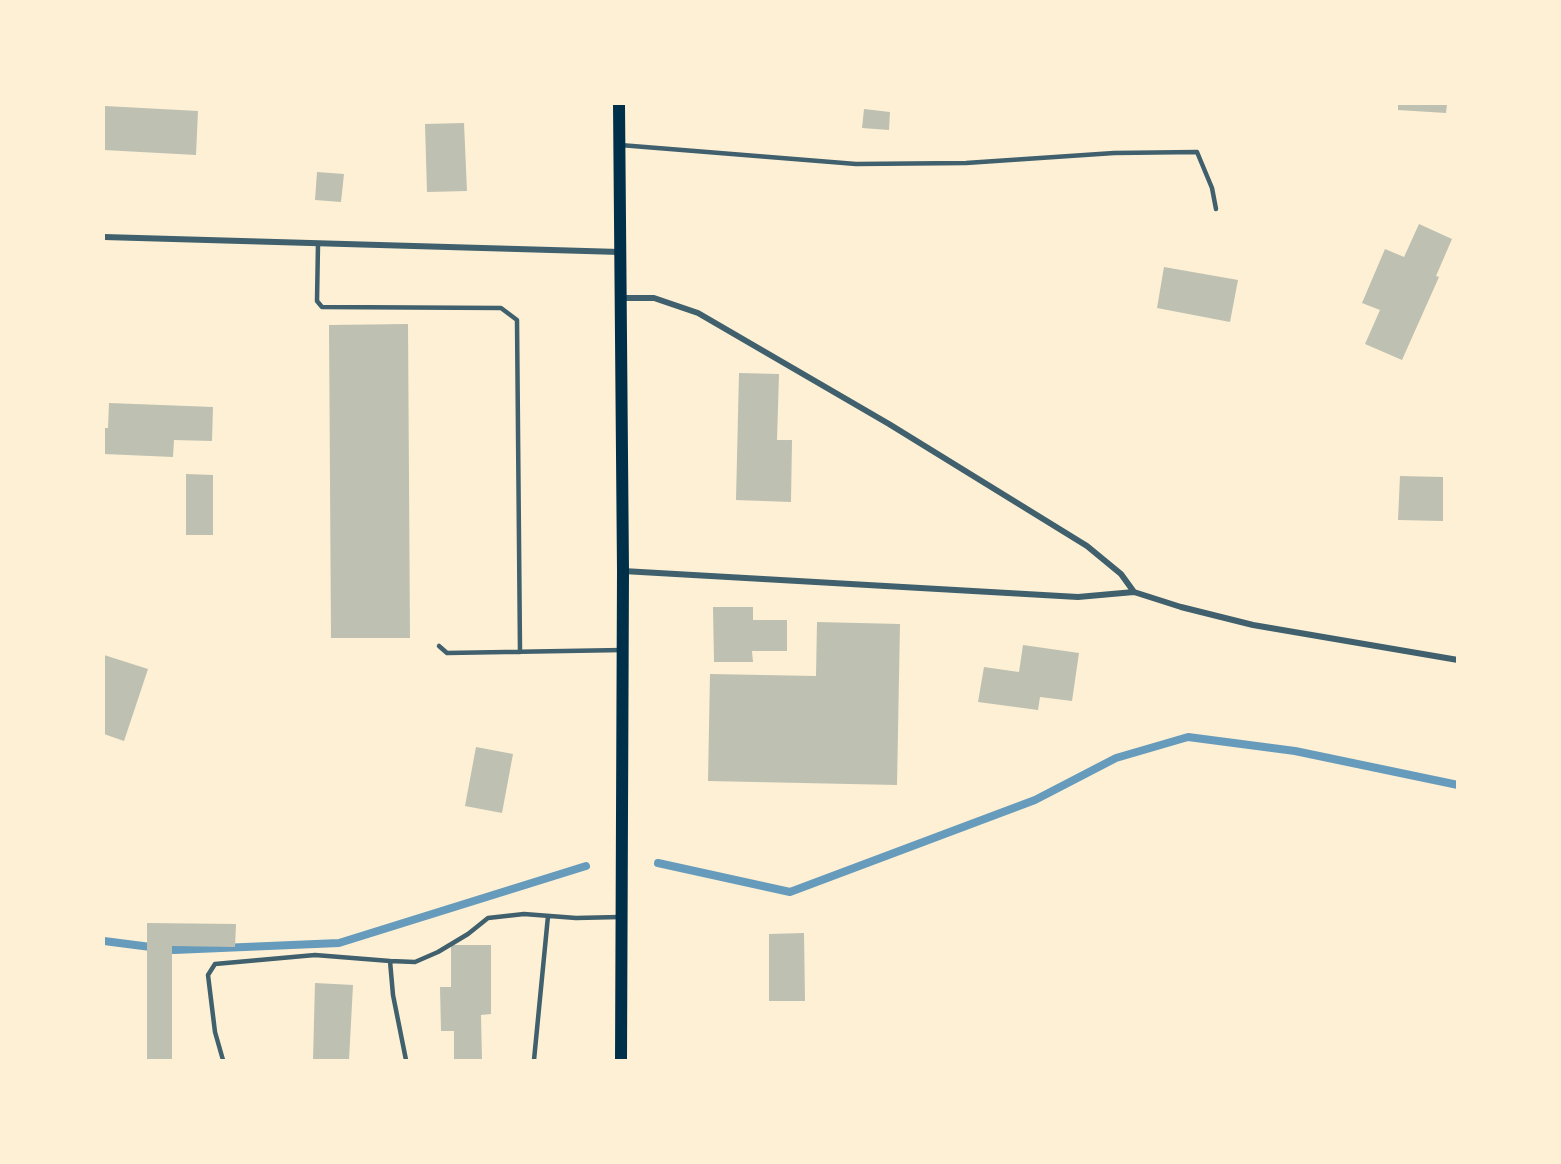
<!DOCTYPE html>
<html>
<head>
<meta charset="utf-8">
<style>
  body { margin:0 }
  #map { position:relative; width:1561px; height:1164px; overflow:hidden; background:#fdf0d5; font-family:Mulish,sans-serif }
  canvas { display:block }
  .frame { position:absolute; inset:0; border:105px solid #fdf0d5; pointer-events:none }
</style>
</head>
<body>
<div id="map">
<canvas width="1561" height="1164"></canvas>
<div class="frame"></div>
</div>
<script>
const g = document.querySelector('canvas').getContext('2d');
g.lineJoin = 'round';
const shape = rows => new Path2D(rows.map(r => 'M' + r).join(''));
function stroke(path, color, width, dash) { g.strokeStyle = color; g.lineWidth = width; g.lineCap = dash ? 'butt' : 'round'; g.setLineDash(dash || []); g.stroke(path); }
function fill(path, color) { g.fillStyle = color; g.fill(path, 'evenodd'); }
const stream = shape([
  [658,863,790,892,1035,800,1116,758,1188,737,1295,751,1458,785],
  [104,941,174,950,339,943,586,866]
]);
const building = shape([
  [1398,104,1447,104,1446,113,1398,110],
  [105,106,198,111,196,155,104,150],
  [864,109,890,112,889,130,862,128],
  [464,123,467,191,427,192,425,124],
  [317,172,344,174,341,202,315,200],
  [1419,224,1452,239,1436,276,1439,277,1402,360,1365,344,1380,310,1362,303,1385,249,1404,257],
  [1164,267,1238,280,1230,322,1157,308],
  [408,324,410,638,331,638,329,325],
  [739,373,779,374,777,440,792,440,791,502,736,500],
  [109,403,213,407,212,441,174,440,173,457,104,454,104,428,108,428],
  [186,474,213,475,213,535,186,535],
  [1400,476,1443,477,1443,521,1398,520],
  [713,607,753,607,753,620,787,620,787,651,752,651,753,662,714,662],
  [817,622,900,624,897,785,708,781,710,674,816,676],
  [1023,645,1079,653,1072,701,1040,697,1038,710,978,702,984,667,1019,672],
  [104,655,148,669,124,741,104,734],
  [476,747,513,754,502,813,465,806],
  [147,923,236,924,235,947,172,946,172,1060,147,1060],
  [804,933,805,1001,769,1001,769,934],
  [451,945,491,945,491,1014,481,1015,482,1060,454,1060,454,1031,441,1031,440,987,451,987],
  [315,983,353,985,349,1060,313,1060]
]);
const service = shape([
  [620,145,856,164,966,163,1114,153,1197,152,1212,188,1216,209],
  [318,244,317,301,322,307,501,308,517,320,520,652],
  [439,646,447,653,623,650],
  [390,961,415,962,438,952,468,934,488,918,524,914,576,918,620,917],
  [223,1060,215,1032,208,975,215,964,315,955,390,961,393,995,406,1060],
  [534,1060,548,916]
]);
const minor = shape([
  [104,237,620,252],
  [621,298,654,298,698,313,889,424,1087,546,1121,574,1134,592],
  [623,571,1078,597,1134,592,1181,607,1253,625,1458,660]
]);
const secondary = shape([
  [619,104,623,571,621,1060]
]);
stroke(stream, '#669bbc', 8);
fill(building, '#bec0b2');
stroke(service, '#3f606c', 4.5);
stroke(minor, '#3f606c', 6);
stroke(secondary, '#003049', 12);
</script>
</body>
</html>
